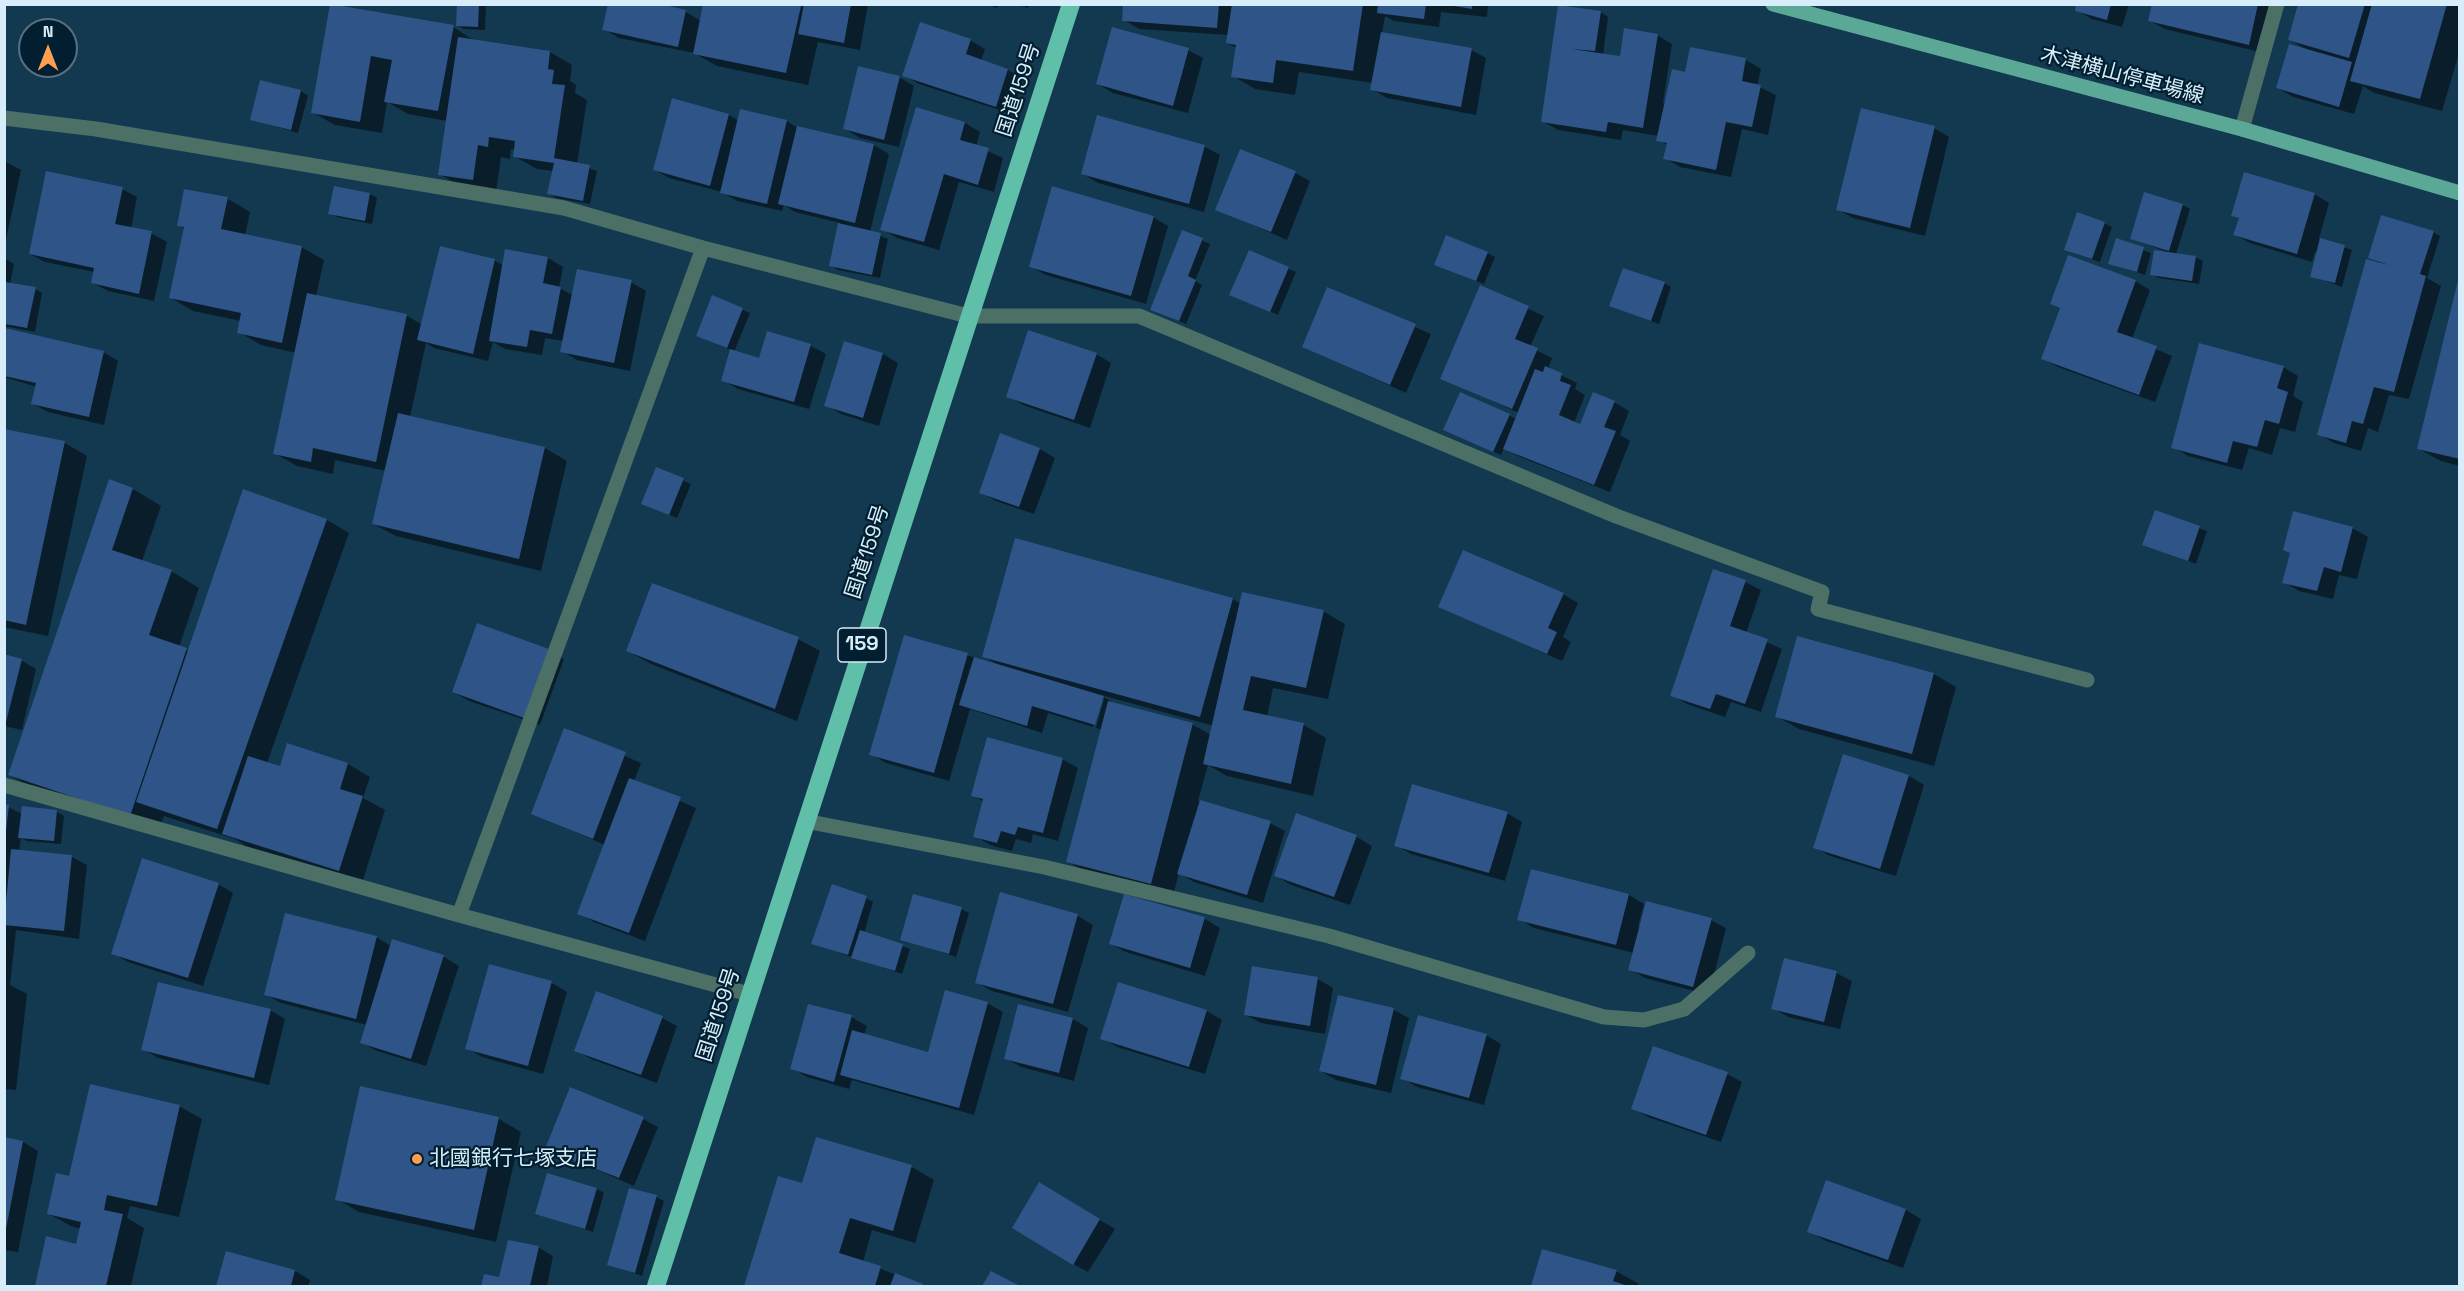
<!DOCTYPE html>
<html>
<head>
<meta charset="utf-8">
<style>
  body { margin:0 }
  #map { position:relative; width:2464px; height:1291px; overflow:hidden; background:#12394f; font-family:"Space Grotesk",sans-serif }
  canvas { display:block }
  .frame { position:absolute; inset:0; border:6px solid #d8edfa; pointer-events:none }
  .north { position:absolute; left:18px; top:18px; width:60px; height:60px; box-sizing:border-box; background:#011f30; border:2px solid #577181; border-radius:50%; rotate:0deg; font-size:16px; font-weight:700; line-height:24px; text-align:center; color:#d8edfa }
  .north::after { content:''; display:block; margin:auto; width:21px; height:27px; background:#fc9d52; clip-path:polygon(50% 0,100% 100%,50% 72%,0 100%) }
</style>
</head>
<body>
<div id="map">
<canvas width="2464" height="1291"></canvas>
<div class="frame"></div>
<div class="north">N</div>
</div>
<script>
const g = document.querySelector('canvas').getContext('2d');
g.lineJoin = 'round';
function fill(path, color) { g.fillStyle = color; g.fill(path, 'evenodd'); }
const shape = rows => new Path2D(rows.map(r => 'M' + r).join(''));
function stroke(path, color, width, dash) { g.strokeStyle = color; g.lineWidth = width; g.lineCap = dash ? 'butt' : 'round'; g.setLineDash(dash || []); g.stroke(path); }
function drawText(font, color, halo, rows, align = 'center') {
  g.font = font + ' "Space Grotesk","Noto Sans JP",sans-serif'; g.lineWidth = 4.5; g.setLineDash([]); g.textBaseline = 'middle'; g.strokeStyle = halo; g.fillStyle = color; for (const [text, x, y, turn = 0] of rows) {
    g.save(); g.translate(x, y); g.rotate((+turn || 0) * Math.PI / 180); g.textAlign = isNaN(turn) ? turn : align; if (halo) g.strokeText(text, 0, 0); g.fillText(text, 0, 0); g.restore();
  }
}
const shadow = shape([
  [459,4,486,4,485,30,464,29,457,25],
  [653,4,686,12,701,21,704,4,868,4,860,50,818,42,808,85,717,66,694,53,619,38,604,29],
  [985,4,998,4,997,8],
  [1014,4,1029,4,1028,8],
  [1125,4,1488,4,1487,17,1441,12,1439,27,1394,21,1385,16,1382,33,1471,50,1486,58,1476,115,1387,98,1372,89,1373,83,1299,72,1295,95,1255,89,1233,76,1237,48,1227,43,1228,35,1139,29,1124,20],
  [2078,4,2129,4,2122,27,2092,19,2076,10],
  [2154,4,2275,4,2264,53,2165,29,2150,21],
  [2300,4,2460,4,2460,50,2442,111,2374,93,2363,86,2354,114,2293,97,2278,88,2308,50,2290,40],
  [331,6,453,27,475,41,550,52,572,65,570,81,576,85,575,93,587,100,577,164,597,171,590,204,556,198,549,193,553,171,537,169,514,156,515,150,511,149,510,159,501,157,496,192,462,187,439,174,447,121,408,114,387,102,382,133,335,125,312,112],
  [1601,12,1608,17,1603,55,1622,58,1657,35,1672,44,1663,103,1666,103,1686,74,1746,60,1761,69,1757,86,1776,95,1768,135,1742,129,1731,177,1680,167,1665,158,1668,145,1658,140,1659,136,1623,130,1621,140,1558,130,1542,121,1554,48],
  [970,40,985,49,981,61,1008,70,1023,79,1012,114,919,84,904,75],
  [1188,50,1203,58,1188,113,1113,93,1098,84],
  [899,77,914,86,899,147,860,138,845,129],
  [301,91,308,96,298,133,252,119],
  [673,100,729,115,739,121,741,111,787,121,798,128,874,145,889,154,870,232,888,239,880,278,838,270,831,265,840,223,795,212,784,205,782,211,737,201,722,192,669,178,654,169],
  [1098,117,1205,147,1220,155,1204,212,1098,183,1083,174],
  [965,123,980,132,976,146,1003,158,994,192,959,182,939,250,897,238,882,229],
  [1934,128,1949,137,1925,236,1853,218,1837,209],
  [4,161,21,170,4,249],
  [1295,173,1310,181,1287,240,1217,209],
  [335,187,370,194,377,198,372,224,337,217,330,213],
  [122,189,137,197,131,229,151,233,167,242,154,301,108,291,93,283,95,272,45,262,30,254],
  [2314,194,2329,203,2319,239,2352,250,2342,287,2312,276,2318,253,2315,252,2312,262,2250,243,2235,235,2240,219,2233,215],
  [228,199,250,212,245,235,301,247,324,260,316,296,407,316,423,325,494,260,504,266,548,258,563,267,559,288,573,295,631,282,646,291,630,371,577,360,562,351,564,341,545,338,542,355,505,349,493,342,488,361,434,348,426,343,410,417,545,448,567,461,541,571,396,536,373,524,386,471,335,460,333,474,297,466,274,453,296,353,261,345,239,332,241,321,193,311,171,298,185,229,178,225],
  [2183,205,2190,209,2176,254,2195,257,2203,261,2199,284,2159,278,2152,274,2165,251,2132,239],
  [1153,217,1168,226,1146,304,1046,275,1030,266],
  [2104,223,2112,227,2100,262,2073,253],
  [1183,232,1210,244,1195,281,1202,285,1186,324,1159,313],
  [2433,232,2440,236,2427,278,2441,286,2409,399,2389,395,2378,432,2368,428,2361,451,2334,443,2319,434,2380,263,2370,257],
  [2117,240,2151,253,2145,275,2110,263],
  [1249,251,1296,272,1278,315,1239,298],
  [1487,253,1495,257,1484,284,1443,268],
  [4,258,14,264,10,284,35,289,42,293,35,332,4,326],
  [2460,274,2460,466,2441,461,2419,449],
  [2135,281,2150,290,2132,339,2172,356,2155,402,2058,367,2043,359,2061,309,2052,303],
  [1664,283,1671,287,1659,324,1619,309],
  [1481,287,1544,316,1530,347,1552,358,1548,369,1577,383,1575,389,1585,395,1574,423,1581,426,1614,402,1629,411,1620,435,1630,441,1610,492,1520,457,1504,448,1501,455,1452,433,1461,394,1517,419,1519,413,1442,378],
  [1328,289,1431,334,1406,393,1304,347],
  [713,297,750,313,734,352,760,360,768,333,811,346,826,354,809,409,738,389,723,380,731,350,705,339],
  [6,330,103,352,118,361,104,425,48,412,33,404,37,387,4,377],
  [883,354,898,363,879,426,841,414,826,405],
  [1096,354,1111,363,1090,428,1023,405,1008,396],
  [2283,367,2298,376,2293,396,2303,402,2295,432,2280,428,2272,455,2249,448,2242,470,2188,456,2173,447],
  [4,430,65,443,87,456,48,636,4,627],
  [1040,449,1055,458,1034,514,996,501,981,492],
  [657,469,691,484,677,518,650,507],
  [110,481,133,489,161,506,142,561,171,571,199,588,179,647,189,651,327,520,349,533,267,763,280,768,348,764,370,777,363,798,385,810,362,883,246,846,235,839,164,816,158,831,38,791,10,775],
  [2156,512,2207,531,2196,564,2144,544],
  [2352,528,2368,537,2357,579,2339,575,2333,599,2299,591,2284,582,2291,553],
  [1016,540,1233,599,1241,604,1323,611,1345,624,1328,699,1273,688,1267,717,1304,725,1326,738,1313,796,1227,776,1208,765,1198,801,1270,823,1285,831,1263,903,1194,882,1179,873,1173,896,1090,874,1067,861,1102,730,1096,728,1104,699,1101,699,1093,727,1048,713,1042,733,970,709,949,781,886,763,871,754,905,637,997,664,983,656],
  [1101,695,1214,726,1211,735,1193,725,1115,704],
  [1714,571,1745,582,1761,590,1746,633,1782,649,1761,712,1731,702,1725,717,1687,704,1672,695],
  [1563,594,1578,603,1563,637,1571,642,1562,661,1440,607],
  [798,639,820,651,797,721,651,664,628,651],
  [548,650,564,659,540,725,469,701,454,692],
  [4,656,21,660,36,669,22,730,4,726],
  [1934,674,1956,687,1934,766,1799,729,1776,716],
  [565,730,641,763,634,781,696,808,645,941,594,922,579,913,605,845,532,813],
  [1844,756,1909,776,1924,785,1896,876,1830,856,1815,847],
  [1062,759,1078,768,1058,841,1033,834,1031,843,1016,839,1012,851,990,845,975,836,984,802,973,795],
  [4,805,22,814,57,812,64,816,61,844,27,841,21,838,19,851,72,857,87,865,79,939,16,930,10,985,27,994,16,1090,4,1089,4,909,8,895,4,894],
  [1507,813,1522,822,1505,881,1411,854,1396,845],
  [1296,815,1357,837,1372,846,1350,905,1291,885,1276,876],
  [218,884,233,893,203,986,128,962,113,953],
  [1001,894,1078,916,1093,925,1068,1012,992,991,976,982],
  [1629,895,1644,904,1638,926,1711,920,1726,928,1709,995,1645,978,1630,969,1634,953,1534,928,1519,919],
  [1125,896,1205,919,1220,928,1205,976,1126,952,1111,944],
  [866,898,873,902,864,933,910,949,902,974,813,944],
  [961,909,969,913,956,957,901,939],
  [376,937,391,946,393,941,444,957,459,966,426,1066,377,1051,361,1042,367,1025,281,1003,265,994],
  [490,966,552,983,567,992,543,1074,482,1057,467,1048],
  [1254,968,1318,979,1333,988,1325,1034,1261,1023,1246,1015],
  [1836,973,1852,981,1840,1029,1788,1017,1773,1008],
  [1119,984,1207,1011,1222,1020,1205,1074,1117,1047,1102,1038],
  [987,1003,1003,1012,974,1115,852,1080,849,1089,807,1077,792,1068,851,1017,867,1026,864,1035,929,1054],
  [270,1010,285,1019,269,1085,158,1058,143,1049],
  [1394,1010,1409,1018,1391,1093,1336,1080,1321,1071],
  [662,1018,677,1026,657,1083,591,1059,576,1050],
  [1073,1019,1088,1028,1074,1081,1021,1067,1006,1058],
  [1486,1035,1501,1044,1484,1105,1417,1087,1402,1078],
  [1727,1074,1742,1082,1721,1142,1648,1117,1633,1108],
  [361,1088,499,1119,521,1132,496,1242,359,1212,337,1199],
  [179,1106,202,1119,179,1217,130,1206,127,1218,144,1228,131,1286,37,1286,47,1238,77,1245,81,1229,71,1226,49,1214,70,1178],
  [643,1119,658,1127,634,1186,547,1148],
  [4,1139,23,1142,38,1151,18,1252,4,1250],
  [817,1139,912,1167,934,1180,915,1243,872,1230,863,1262,925,1286,745,1286,779,1178,803,1185],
  [597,1189,604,1193,593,1232,537,1213],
  [1055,1193,1115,1229,1088,1272,1073,1264],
  [656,1197,664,1201,642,1276,609,1264],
  [1906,1210,1921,1219,1903,1268,1824,1240,1809,1231],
  [538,1247,553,1256,547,1286,482,1286,485,1275,501,1279],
  [1543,1251,1616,1271,1639,1284,1638,1286,1533,1286],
  [227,1253,295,1271,310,1280,308,1286,218,1286]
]);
const building = shape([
  [330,4,454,25,438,111,384,102,392,60,371,56,360,122,311,113],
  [457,4,479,4,478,27,456,26],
  [608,4,660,4,686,10,678,47,602,30],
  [703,4,801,6,786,73,693,54],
  [804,4,851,4,844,43,798,34],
  [1123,4,1219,4,1217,28,1122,21],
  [1232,4,1363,4,1353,71,1276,60,1273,83,1231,77,1236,45,1226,43],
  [1378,4,1426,4,1424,19,1377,13],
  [1443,4,1472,4,1472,9],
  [2076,4,2111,4,2107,20,2075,11],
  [2152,4,2258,4,2249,45,2148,21],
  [2298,4,2365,4,2349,58,2288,40],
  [2372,4,2447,4,2420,99,2350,81],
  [1558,5,1601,11,1595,51,1571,49,1620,56,1624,28,1658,34,1643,128,1608,122,1606,132,1541,122],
  [920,22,971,39,966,54,1008,69,996,107,902,76],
  [1112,27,1189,48,1173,106,1096,84],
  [1381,32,1472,48,1461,107,1370,90],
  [458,37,550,51,548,69,554,70,552,84,565,85,554,158,590,165,583,201,547,194,554,163,513,157,515,141,489,137,488,147,478,145,473,180,438,175],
  [2289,44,2352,62,2339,107,2276,88],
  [1690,47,1746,58,1742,81,1761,85,1752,127,1726,122,1716,170,1663,159,1667,143,1656,141,1672,69,1685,72],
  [858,66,900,76,884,140,843,129],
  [260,80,301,90,291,130,250,120],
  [672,98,729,114,710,186,653,170],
  [916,107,965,122,960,140,989,148,978,185,944,174,924,242,880,230],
  [1861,108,1935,126,1910,228,1836,210],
  [740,109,787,120,767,204,720,193],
  [1097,115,1205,145,1189,204,1081,174],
  [797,126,874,144,855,223,778,204],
  [1240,149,1296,171,1271,232,1215,210],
  [46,171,123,187,115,224,152,231,139,294,91,283,94,268,29,254],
  [2244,172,2315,193,2297,254,2233,235,2239,218,2231,216],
  [334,186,370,193,365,221,328,214],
  [1052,186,1154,216,1131,296,1029,267],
  [184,189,228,197,221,229,302,246,282,343,237,333,241,313,169,298,184,227,177,226],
  [2144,192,2183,204,2169,251,2130,239],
  [2077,212,2105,222,2092,259,2064,250],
  [2381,215,2434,231,2420,274,2426,276,2394,392,2374,387,2363,424,2352,421,2346,443,2317,435,2366,259,2389,265,2368,258],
  [838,223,881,233,872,275,829,266],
  [1182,230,1203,238,1188,276,1196,280,1179,321,1150,310],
  [1446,235,1488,252,1476,281,1434,265],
  [2116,238,2144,247,2137,272,2108,264],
  [2320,238,2345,245,2335,283,2310,277],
  [440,246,495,259,473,354,417,340],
  [505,249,548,257,543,283,561,287,552,334,530,330,527,347,489,341],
  [1249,250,1289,267,1270,312,1229,295],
  [2154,250,2196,256,2192,281,2150,275],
  [2068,255,2136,280,2117,332,2157,346,2139,395,2041,359,2060,308,2050,304],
  [1623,268,1665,282,1651,321,1609,306],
  [577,269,632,280,614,363,560,352],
  [2460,272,2460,459,2417,449],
  [5,282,36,287,27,328,5,324],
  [1480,285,1529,306,1515,339,1538,348,1512,409,1440,379],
  [1327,287,1416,324,1390,385,1302,347],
  [307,293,407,314,376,462,313,448,311,462,273,454],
  [712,295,743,308,727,348,696,336],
  [5,328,104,351,89,417,31,404,36,383,4,376],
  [1028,330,1097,353,1074,420,1006,397],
  [767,331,811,344,794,402,721,381,730,349,759,358],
  [844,341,883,353,863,418,824,406],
  [2199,343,2284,366,2277,388,2288,392,2279,424,2265,420,2257,447,2233,441,2227,463,2171,448],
  [1545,366,1562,373,1560,381,1571,385,1559,415,1580,424,1593,392,1615,401,1604,427,1616,431,1594,485,1503,449,1535,369,1543,372],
  [1460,392,1510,414,1493,452,1443,430],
  [398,413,545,447,519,559,372,524],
  [4,429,65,441,26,625,4,620],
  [1000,433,1040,448,1019,507,979,493],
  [656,467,684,478,669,515,641,504],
  [109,479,133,488,112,550,172,570,149,635,187,648,130,816,8,775],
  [243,489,327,519,217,829,136,802],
  [2155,510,2200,526,2188,561,2142,545],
  [2293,511,2353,527,2341,572,2324,567,2317,591,2282,583,2290,553,2283,550],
  [1015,538,1233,598,1200,717,982,657],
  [1463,550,1564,593,1548,628,1557,632,1547,654,1438,607],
  [1713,569,1746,580,1730,626,1768,639,1745,704,1716,694,1710,709,1670,696],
  [652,583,799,637,775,709,626,651],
  [1242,592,1324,610,1306,688,1251,676,1243,710,1304,723,1291,784,1203,764],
  [477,623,549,649,524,718,452,692],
  [904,635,968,653,934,773,869,755],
  [1797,636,1934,673,1912,754,1775,717],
  [4,654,22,659,5,726,4,726],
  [974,657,1104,696,1095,725,1032,706,1027,726,959,705],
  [1108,701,1193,723,1151,884,1066,862],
  [564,728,626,752,593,839,531,814],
  [987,737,1063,758,1043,833,1018,827,1015,835,1001,831,997,843,973,837,983,799,971,796],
  [287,743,348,763,340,789,363,796,339,871,222,834,248,756,280,766],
  [1843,754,1909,775,1880,869,1813,848],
  [629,778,681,797,629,933,577,914],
  [1412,784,1508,812,1489,873,1394,846],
  [1200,800,1271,821,1247,895,1177,874],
  [4,804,9,805,6,831,4,831],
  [22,806,57,810,54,841,18,838],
  [1296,813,1357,835,1334,897,1274,876],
  [11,849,72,855,64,931,4,925],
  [142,858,219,883,188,978,111,954],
  [1531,869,1629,894,1616,945,1517,920],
  [832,884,867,896,848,955,811,944],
  [1000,892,1078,914,1053,1004,975,983],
  [913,894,962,907,949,954,900,940],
  [1124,894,1205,917,1190,968,1109,944],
  [1646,901,1712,918,1693,987,1628,970],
  [285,913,377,936,356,1019,264,995],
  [860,930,903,944,895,971,851,958],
  [392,939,444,955,411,1059,360,1043],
  [1784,958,1837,971,1824,1022,1771,1009],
  [489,964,552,981,528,1066,465,1049],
  [1252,966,1318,977,1310,1026,1244,1015],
  [158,982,271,1009,254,1078,141,1050],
  [1118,982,1207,1010,1189,1067,1100,1039],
  [945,990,988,1002,959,1108,840,1075,852,1030,928,1052],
  [596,991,663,1016,641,1075,574,1051],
  [1338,995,1394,1008,1376,1085,1319,1071],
  [808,1004,852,1015,834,1082,790,1069],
  [1018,1004,1073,1018,1059,1073,1004,1059],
  [1418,1015,1487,1034,1469,1098,1400,1079],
  [1653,1046,1728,1072,1706,1135,1631,1109],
  [90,1084,180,1105,157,1206,107,1195,104,1210,123,1214,106,1286,35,1286,46,1236,76,1244,81,1222,47,1214,56,1173,69,1176],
  [360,1086,499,1117,474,1230,335,1200],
  [570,1087,644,1117,619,1178,545,1149],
  [4,1137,23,1141,6,1229,4,1229],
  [816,1137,912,1165,893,1231,850,1218,839,1253,881,1266,875,1286,744,1286,778,1176,802,1183],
  [547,1173,597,1188,585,1229,535,1214],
  [1826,1180,1906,1209,1888,1260,1807,1232],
  [1039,1182,1100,1219,1073,1265,1012,1228],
  [629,1188,657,1195,635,1273,607,1265],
  [508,1240,539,1246,530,1286,481,1286,484,1274,499,1277],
  [1542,1249,1617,1270,1613,1281,1628,1286,1531,1286],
  [226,1251,295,1270,291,1286,216,1286],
  [991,1271,1020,1286,982,1286],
  [895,1273,923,1284,922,1286,890,1286]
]);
const minor = shape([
  [4,118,96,129,564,208,703,248,968,316,1139,316,1616,516,1822,592,1818,609,2087,680],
  [2242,129,2277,4],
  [4,785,459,915,749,994],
  [805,821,1044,867,1329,936,1604,1017,1644,1020,1684,1009,1748,953],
  [459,915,703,248]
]);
const major = shape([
  [1773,4,2242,129,2460,193]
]);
const highway = shape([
  [656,1286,1071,4]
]);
const markers = [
  [417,1159,6,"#fc9d52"]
];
const shields = [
  [862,645,48]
];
const shieldNames = [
  ["159",862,645]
];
const streetNames = [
  ["木津横山停車場線",2122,76,15],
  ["国道159号",1019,90,-72],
  ["国道159号",868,552,-72],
  ["国道159号",719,1015,-72]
];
const poiNames = [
  ["北國銀行七塚支店",429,1159]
];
fill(shadow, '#0007');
fill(building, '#2e5488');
stroke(minor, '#4c6f66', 15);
stroke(major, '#5ba896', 15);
stroke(highway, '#5fbfa9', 18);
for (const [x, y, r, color] of markers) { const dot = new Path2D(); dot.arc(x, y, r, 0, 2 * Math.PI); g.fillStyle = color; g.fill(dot); stroke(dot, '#011f30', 2); }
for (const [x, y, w] of shields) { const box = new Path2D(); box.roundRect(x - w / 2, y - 17, w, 34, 4.5); g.fillStyle = '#011f30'; g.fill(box); stroke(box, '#d8edfa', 1.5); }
drawText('bold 20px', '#d8edfa', null, shieldNames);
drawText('21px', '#d8edfa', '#011f30', streetNames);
drawText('21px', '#d8edfa', '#011f30', poiNames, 'left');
</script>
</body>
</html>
